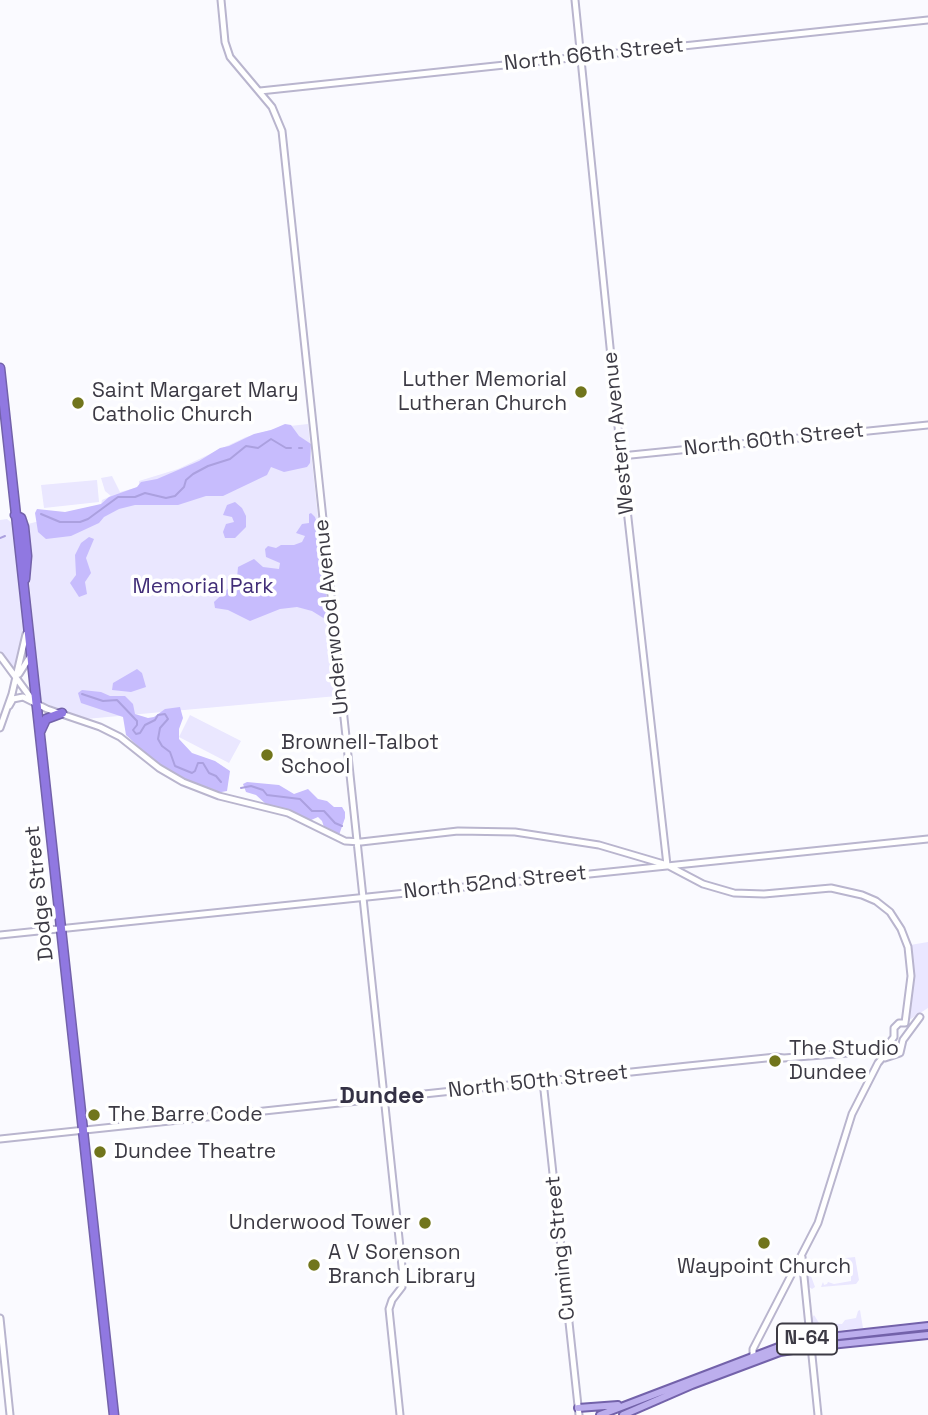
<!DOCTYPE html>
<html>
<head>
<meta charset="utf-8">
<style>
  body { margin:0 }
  canvas { display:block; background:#fafaff }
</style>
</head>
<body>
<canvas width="928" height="1415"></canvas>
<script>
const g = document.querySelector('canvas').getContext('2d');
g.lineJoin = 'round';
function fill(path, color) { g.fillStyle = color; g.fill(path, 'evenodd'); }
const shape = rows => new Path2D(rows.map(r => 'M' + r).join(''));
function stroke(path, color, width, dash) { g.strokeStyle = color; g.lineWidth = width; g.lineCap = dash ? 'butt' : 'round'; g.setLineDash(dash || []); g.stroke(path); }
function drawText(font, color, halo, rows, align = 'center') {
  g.font = font + ' "Space Grotesk",sans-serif'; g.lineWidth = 7; g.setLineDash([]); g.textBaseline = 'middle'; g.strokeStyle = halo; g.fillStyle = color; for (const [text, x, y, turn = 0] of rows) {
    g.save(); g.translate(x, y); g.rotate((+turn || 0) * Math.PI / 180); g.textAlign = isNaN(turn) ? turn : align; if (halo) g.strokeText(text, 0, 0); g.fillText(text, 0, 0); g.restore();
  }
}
const green = shape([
  [308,424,337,696,86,719,44,703,40,698,29,578,31,554,28,524,101,505,102,500,111,496,105,491,101,478,112,476,120,492,139,487,139,481,178,469,246,437,281,427],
  [97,480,99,502,44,508,41,485],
  [7,519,12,523,24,632,14,668,0,652,0,520],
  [190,715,241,741,229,763,179,737],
  [928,942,928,1008,906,1022,913,979,910,945],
  [855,1257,859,1280,856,1284,821,1287,823,1282,824,1285,827,1284,828,1282,834,1284,851,1281,851,1268,841,1268,841,1266,812,1271,811,1276,815,1287,812,1289,808,1286,806,1264,809,1262],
  [860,1310,863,1328,813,1333,812,1318,814,1315,819,1323,842,1324,845,1320,856,1318,858,1311]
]);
const forest = shape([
  [285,424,291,425,299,436,311,444,310,463,307,467,284,472,271,467,267,475,223,496,206,496,178,505,135,505,119,509,104,517,99,523,71,536,46,539,38,532,35,513,37,509,65,512,101,504,109,497,137,487,141,482,157,479,199,461,220,448,229,446,254,434,271,430],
  [235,502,242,508,246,516,246,527,235,538,225,538,223,532,226,524,234,522,232,517,223,515,227,505],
  [311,513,315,517,319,529,329,618,325,619,312,611,297,607,280,609,250,621,228,610,215,608,214,602,231,586,237,578,238,567,254,559,263,567,279,569,280,563,266,557,265,549,268,546,276,548,281,545,294,545,302,542,305,536,296,533,302,524,309,523,309,514],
  [89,537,94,539,86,558,91,573,85,582,87,594,79,597,70,583,76,575,75,555,81,543],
  [137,669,142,673,146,687,131,692,112,690,113,683],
  [82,690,101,692,110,696,125,696,133,704,135,714,148,718,154,717,165,709,180,707,183,718,179,729,179,739,192,753,215,761,230,771,227,791,216,793,185,781,156,763,126,735,123,717,81,703,78,693],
  [247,782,279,785,294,794,308,789,318,799,327,801,334,807,342,807,345,812,345,818,339,835,325,830,322,821,318,817,309,821,284,809,267,805,256,795,246,792,243,784]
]);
const stream = shape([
  [299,448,302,448],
  [41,514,60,522,80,522,88,519,118,497,135,497,145,493,166,498,175,496,184,487,186,480,193,474,208,466,230,459,246,446,258,448,271,439,286,448,291,448],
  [0,538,5,536],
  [82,694,103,701,117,700,137,721,137,725,133,730,136,734,140,733,145,725,155,720,158,715,165,714,168,719,160,728,158,739,162,746,170,752,175,766,192,773,195,771,198,763,203,763,209,773,216,776,221,782],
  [241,788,251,786,263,790,267,795,300,799,312,811,324,811,335,823,342,826]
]);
const secondary = shape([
  [221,0,225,42,230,57,272,107,282,131,403,1276,402,1287,392,1300,389,1309,400,1415],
  [575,0,621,456,667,865],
  [260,91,928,20],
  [621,456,928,425],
  [0,656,31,698],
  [19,674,31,655],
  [9,706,13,699,23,697,47,709,100,727,120,737,159,768,183,782,219,796,288,813,345,841,361,842,458,831,515,832,599,845,667,865,703,884,734,893,764,894,831,888,862,895,876,901,890,912,901,929,908,947,911,976,905,1023],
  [0,728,12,694,26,634],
  [0,935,928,839],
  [888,1052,887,1046,894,1037,894,1028,899,1023,905,1023],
  [885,1058,900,1053,903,1040,920,1017],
  [543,1081,579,1415],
  [0,1139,688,1066,776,1057,784,1058,887,1050],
  [802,1257,818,1415],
  [0,1318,10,1415],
  [753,1355,753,1349,818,1223,852,1114,878,1063,888,1051]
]);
const primary = shape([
  [578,1408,618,1405],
  [600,1415,789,1343,811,1339,928,1326],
  [623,1415,692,1385,780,1352,811,1347,928,1335]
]);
const highway = shape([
  [0,368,114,1415],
  [15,515,21,518,24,527,27,556,25,579],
  [40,732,46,719,62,713]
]);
const markers = [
  [581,392,7,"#71751c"],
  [78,403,7,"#71751c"],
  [267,755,7,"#71751c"],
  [775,1061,7,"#71751c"],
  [94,1115,7,"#71751c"],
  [100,1152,7,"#71751c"],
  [425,1223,7,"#71751c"],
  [764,1243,7,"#71751c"],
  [314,1265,7,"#71751c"]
];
const shields = [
  [807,1339,60]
];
const shieldNames = [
  ["N-64",807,1339]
];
const streetNames = [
  ["North 66th Street",594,55,-6],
  ["Western Avenue",619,433,-96],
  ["North 60th Street",774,440,-6],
  ["Underwood Avenue",332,617,-96],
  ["North 52nd Street",495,883,-6],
  ["Dodge Street",40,893,-96],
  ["North 50th Street",538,1082,-6],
  ["Cuming Street",561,1248,-96]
];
const poiNames = [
  ["Luther Memorial",567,380,"right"],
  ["Lutheran Church",567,404,"right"],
  ["Saint Margaret Mary",92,391],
  ["Catholic Church",92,415],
  ["Brownell-Talbot",281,743],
  ["School",281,767],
  ["The Studio",789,1049],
  ["Dundee",789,1073],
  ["The Barre Code",108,1115],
  ["Dundee Theatre",114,1152],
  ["Underwood Tower",411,1223,"right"],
  ["A V Sorenson",328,1253],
  ["Branch Library",328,1277],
  ["Waypoint Church",764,1267,"center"]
];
const parkNames = [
  ["Memorial Park",203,587]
];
const neighbourhoodNames = [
  ["Dundee",382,1097]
];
fill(green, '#eae7ff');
fill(forest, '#c7bcfd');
stroke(stream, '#aba0df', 2);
stroke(secondary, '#b9b5ce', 9);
stroke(primary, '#7362aa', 10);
stroke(highway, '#7362aa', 11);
stroke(secondary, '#fff', 5);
stroke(primary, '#bcaeed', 6);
stroke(highway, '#9078e1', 8);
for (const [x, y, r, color] of markers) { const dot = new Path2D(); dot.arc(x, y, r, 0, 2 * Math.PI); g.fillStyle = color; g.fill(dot); stroke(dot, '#fff', 2.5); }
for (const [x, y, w] of shields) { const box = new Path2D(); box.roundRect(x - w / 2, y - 15.5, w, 31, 5); g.fillStyle = '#fff'; g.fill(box); stroke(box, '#3c3a44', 2); }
drawText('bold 19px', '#3c3a44', null, shieldNames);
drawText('21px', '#3c3a44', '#fff', streetNames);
drawText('21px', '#3c3a44', '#fff', poiNames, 'left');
drawText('21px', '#422e78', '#fff', parkNames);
drawText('bold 23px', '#343145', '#fff', neighbourhoodNames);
</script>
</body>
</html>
